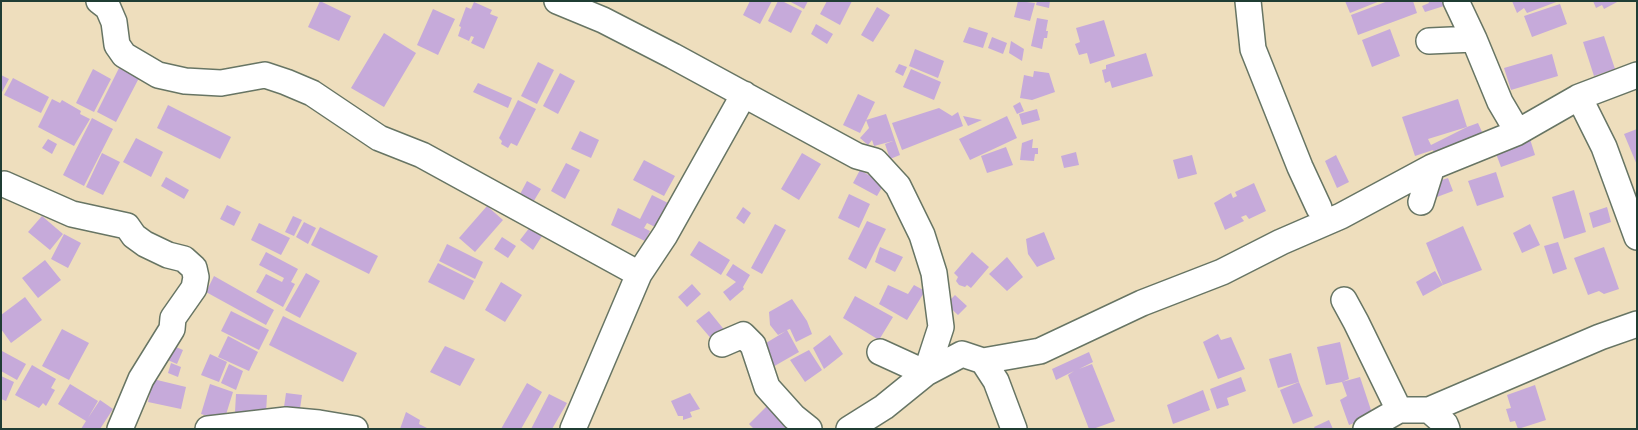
<!DOCTYPE html>
<html>
<head>
<meta charset="utf-8">
<style>
  body { margin:0 }
  #map { position:relative; width:1638px; height:430px; overflow:hidden; background:#eedebd; font-family:Dekko,sans-serif }
  canvas { display:block }
  .frame { position:absolute; inset:0; border:2px solid #1f3d34; pointer-events:none }
</style>
</head>
<body>
<div id="map">
<canvas width="1638" height="430"></canvas>
<div class="frame"></div>
</div>
<script>
const g = document.querySelector('canvas').getContext('2d');
g.lineJoin = 'round';
function fill(path, color) { g.fillStyle = color; g.fill(path, 'evenodd'); }
const shape = rows => new Path2D(rows.map(r => 'M' + r).join(''));
function stroke(path, color, width, dash) { g.strokeStyle = color; g.lineWidth = width; g.lineCap = dash ? 'butt' : 'round'; g.setLineDash(dash || []); g.stroke(path); }
const building = shape([
  [320,1,351,16,339,41,308,27],
  [750,1,772,1,760,24,743,15],
  [778,1,782,1,802,11,791,33,768,21],
  [789,1,808,1,804,9],
  [827,1,852,1,840,25,820,14],
  [1018,1,1035,3,1030,21,1014,17],
  [1037,1,1050,1,1049,8,1036,5],
  [1345,1,1380,1,1350,13],
  [1388,1,1413,1,1417,13,1358,35,1351,15],
  [1428,1,1442,1,1444,6,1425,12,1422,6,1429,3],
  [1512,1,1559,1,1527,13,1524,8,1517,13],
  [1593,1,1619,1,1604,9,1602,5,1596,8],
  [474,2,492,10,490,14,498,17,484,49,471,43,474,37,471,36,469,41,458,36,461,27,459,26,466,7,471,9],
  [1560,4,1567,24,1532,37,1524,16],
  [877,7,890,15,873,42,861,35],
  [433,9,455,19,438,55,417,45],
  [1037,18,1048,20,1046,31,1048,31,1047,38,1044,38,1042,49,1031,46],
  [1104,20,1115,56,1090,64,1087,53,1079,55,1075,44,1080,42,1076,28],
  [816,24,833,34,827,44,811,34],
  [969,27,988,33,983,48,963,42],
  [1390,29,1400,56,1372,67,1362,40],
  [384,33,416,53,384,107,351,88],
  [1604,36,1615,69,1594,76,1583,42],
  [992,37,1007,43,1003,54,988,48],
  [1011,41,1024,49,1022,61,1009,53],
  [915,49,944,61,938,78,909,66],
  [1146,53,1153,76,1112,88,1110,81,1105,83,1102,70,1106,69,1106,65],
  [1552,54,1558,76,1511,90,1504,68],
  [538,62,554,70,537,104,521,96],
  [899,64,907,67,903,76,895,72],
  [119,68,139,78,116,122,97,112],
  [93,69,111,79,94,112,76,103],
  [911,69,941,82,934,100,903,87],
  [1034,71,1049,73,1055,92,1032,100,1020,98,1024,75,1033,77],
  [560,73,575,81,558,114,543,106],
  [1,75,9,79,1,94],
  [13,78,49,97,41,113,4,95],
  [478,83,512,98,508,108,473,92],
  [858,94,875,102,860,133,843,125],
  [52,99,60,103,62,100,81,111,80,114,90,119,74,146,38,127],
  [1458,99,1467,127,1478,123,1483,134,1436,157,1433,150,1415,156,1402,117],
  [1467,127,1431,145,1428,139],
  [518,100,536,109,517,146,511,143,508,148,501,144,502,141,499,138],
  [1020,102,1024,111,1017,114,1013,106],
  [168,105,231,137,220,159,157,128],
  [939,108,952,116,958,112,963,126,902,150,892,123],
  [1037,109,1040,120,1022,125,1019,114],
  [886,114,900,155,890,159,885,144,893,141,874,146,872,140,868,145,860,138,869,128,866,120],
  [963,116,982,120,968,126],
  [1007,116,1017,138,970,160,959,139],
  [92,118,113,129,84,186,63,175],
  [1637,129,1637,165,1624,134],
  [580,131,599,140,591,158,571,149],
  [136,138,163,152,151,177,123,162],
  [48,139,57,144,52,154,42,148],
  [1033,139,1032,148,1038,148,1038,154,1035,154,1034,161,1020,160,1022,143],
  [1530,139,1535,155,1501,167,1495,151],
  [1006,147,1013,165,987,173,981,156],
  [1076,152,1079,165,1064,168,1061,156],
  [102,153,120,162,103,195,86,187],
  [802,153,821,164,799,200,781,189],
  [1192,155,1197,174,1178,179,1173,160],
  [1336,155,1349,182,1337,188,1325,161],
  [644,160,675,176,664,196,633,180],
  [566,163,580,170,565,199,551,191],
  [860,170,884,184,877,196,853,183],
  [1496,172,1504,197,1477,206,1468,181],
  [166,177,189,190,184,199,161,186],
  [1448,178,1453,191,1437,197,1432,183],
  [527,181,541,189,532,204,519,196],
  [1254,183,1266,211,1249,219,1246,215,1241,217,1244,221,1225,230,1214,203,1231,193,1233,198,1237,196,1235,192],
  [1574,190,1586,232,1564,239,1552,197],
  [849,194,870,204,859,228,838,218],
  [652,195,668,203,655,227,647,223,644,228,650,231,645,241,611,225,618,208,640,219],
  [227,205,241,212,234,226,220,219],
  [487,206,503,220,475,252,459,238],
  [743,207,751,213,744,224,736,218],
  [1607,207,1611,222,1593,228,1589,213],
  [42,216,63,234,50,250,28,232],
  [293,216,302,220,294,236,285,232],
  [867,221,886,229,866,269,848,259],
  [304,222,316,228,308,244,296,237],
  [259,223,290,238,281,255,251,240],
  [775,224,786,230,762,274,751,268],
  [1530,224,1540,245,1522,253,1513,233],
  [1463,226,1482,270,1443,285,1426,243],
  [320,227,378,256,369,274,311,245],
  [530,227,542,236,533,250,520,240],
  [1044,232,1055,259,1037,267,1028,254,1026,239],
  [64,234,81,243,68,268,51,259],
  [502,237,516,246,508,258,494,249],
  [699,241,730,260,721,275,690,255],
  [1558,242,1567,269,1553,274,1544,246],
  [447,244,483,262,475,279,439,261],
  [880,247,903,257,895,272,875,262],
  [1604,247,1619,289,1604,294,1599,291,1588,295,1574,258],
  [266,252,298,269,291,282,295,284,283,307,256,292,266,274,282,282,284,278,259,265],
  [972,252,989,267,971,288,967,285,965,287,959,285,956,281,958,277,954,273],
  [1007,257,1023,277,1007,291,989,274],
  [45,260,61,280,38,298,22,278],
  [438,263,474,281,464,300,428,282],
  [733,264,750,275,743,287,744,289,730,301,723,292,736,282,726,275],
  [1435,271,1443,285,1423,296,1416,282],
  [306,273,320,281,300,318,285,310],
  [214,276,274,310,266,325,206,292],
  [501,282,522,295,505,322,485,310],
  [692,284,701,294,687,307,678,297],
  [888,285,908,294,914,285,925,291,907,320,879,304],
  [955,295,967,306,958,315,946,304],
  [855,296,893,317,879,340,843,318],
  [25,297,42,320,11,343,1,329,1,315],
  [792,299,807,321,812,334,796,342,790,329,787,330,799,352,771,368,761,346,786,331,778,335,770,325,769,312],
  [231,311,269,330,259,350,221,331],
  [709,311,726,332,714,342,696,321],
  [283,316,357,353,343,382,269,345],
  [62,329,89,343,69,380,42,366],
  [1218,334,1221,340,1231,337,1245,369,1218,379,1203,342],
  [830,335,843,354,824,369,813,348],
  [228,336,258,352,249,371,218,357],
  [1340,342,1349,379,1342,382,1326,385,1317,347],
  [169,344,183,350,177,364,163,358],
  [445,346,475,359,460,386,430,372],
  [809,350,822,370,805,382,790,360],
  [2,351,26,364,17,380,1,371],
  [1089,352,1093,362,1079,369,1092,364,1115,421,1093,429,1089,429,1068,375,1074,371,1056,380,1052,369],
  [1291,353,1299,382,1278,388,1269,359],
  [210,354,227,362,219,382,201,375],
  [171,363,181,367,178,377,168,373],
  [229,364,243,371,236,390,221,383],
  [32,365,56,379,51,388,55,390,46,406,43,403,39,408,15,395],
  [1,376,14,382,6,401,1,399],
  [1241,377,1246,391,1227,398,1229,405,1217,409,1210,389],
  [1360,377,1373,416,1349,425,1340,400,1347,396,1342,382],
  [153,379,186,387,181,409,148,402],
  [1299,382,1313,416,1293,424,1280,390],
  [527,383,542,392,521,429,501,429],
  [70,384,98,401,88,418,100,400,113,409,100,429,81,429,86,421,58,404],
  [210,384,233,392,224,421,201,414],
  [1535,385,1546,420,1518,429,1515,421,1510,422,1506,409,1511,408,1507,395],
  [1203,390,1210,410,1173,424,1167,405],
  [286,393,302,395,299,416,283,414],
  [690,393,700,409,690,412,692,417,683,420,683,416,678,416,671,401],
  [236,394,267,395,266,413,235,412],
  [549,394,567,403,552,429,531,429],
  [768,405,792,429,754,429,749,424],
  [406,412,420,420,419,424,429,429,400,429],
  [1329,420,1333,429,1315,429,1314,427]
]);
const minor = shape([
  [99,1,108,8,114,22,117,45,124,55,158,75,185,81,221,83,265,75,286,82,312,93,379,138,422,155,639,274],
  [557,1,603,20,673,56,857,156,875,161,898,186,922,235,934,273,941,327,926,373,962,354,983,361,1040,351,1142,303,1222,272,1281,242,1341,216,1432,167,1516,133,1579,97,1637,75],
  [1248,1,1253,49,1300,167,1319,208],
  [1456,1,1474,39],
  [1429,41,1474,39,1500,102,1513,124,1516,133],
  [1579,97,1604,147,1637,237],
  [4,184,72,214,127,226,134,236,145,244,168,255,184,259,194,268,196,277,194,288,173,318,172,329,141,379,120,429],
  [1421,202,1432,167],
  [1344,300,1356,322,1399,410,1366,429],
  [722,344,743,335,753,345,767,387,794,417,809,429],
  [983,361,996,381,1014,429],
  [1399,410,1429,410,1600,337,1637,324],
  [1429,410,1445,424,1447,429],
  [208,429,286,420,319,423,355,429],
  [573,429,639,274,665,235,744,94],
  [849,429,884,407,926,373,880,352]
]);
fill(building, '#c6aada');
stroke(minor, '#677564', 28);
stroke(minor, '#fff', 25);
</script>
</body>
</html>
